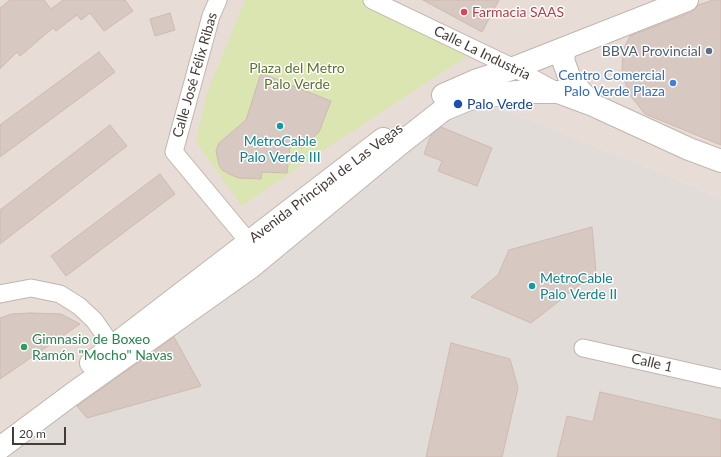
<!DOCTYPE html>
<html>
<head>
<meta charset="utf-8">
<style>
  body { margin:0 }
  #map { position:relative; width:721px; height:457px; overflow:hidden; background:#f3ede8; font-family:Lato,sans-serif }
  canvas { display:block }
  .scale { position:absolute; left:12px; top:427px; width:54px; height:18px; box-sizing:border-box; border:2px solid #463c37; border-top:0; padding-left:5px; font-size:12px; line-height:14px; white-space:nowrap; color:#463c37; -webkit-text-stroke:3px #fff; paint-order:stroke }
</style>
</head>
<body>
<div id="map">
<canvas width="721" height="457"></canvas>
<div class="scale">20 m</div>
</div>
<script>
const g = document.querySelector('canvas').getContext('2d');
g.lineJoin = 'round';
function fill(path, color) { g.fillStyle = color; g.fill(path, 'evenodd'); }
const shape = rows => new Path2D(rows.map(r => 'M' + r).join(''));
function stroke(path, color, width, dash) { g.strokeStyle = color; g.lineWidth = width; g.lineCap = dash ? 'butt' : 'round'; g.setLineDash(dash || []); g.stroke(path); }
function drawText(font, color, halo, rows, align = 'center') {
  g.font = font + ' Lato,sans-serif'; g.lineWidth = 3; g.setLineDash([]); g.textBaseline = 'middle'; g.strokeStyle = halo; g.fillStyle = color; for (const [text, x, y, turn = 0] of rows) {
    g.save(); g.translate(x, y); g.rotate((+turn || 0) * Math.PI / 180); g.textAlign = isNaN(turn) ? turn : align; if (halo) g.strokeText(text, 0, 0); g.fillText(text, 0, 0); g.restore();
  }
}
const residential = shape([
  [0,0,721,0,721,199,669,176,536,122,492,106,0,457]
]);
const industrial = shape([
  [492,106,536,122,669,176,721,199,721,457,6,457,428,118]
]);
const green = shape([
  [245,0,377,0,472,53,310,159,242,206,196,142,206,96]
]);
const building = shape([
  [10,0,44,0,51,9,63,0,125,0,133,11,104,31,90,13,81,20,77,15,56,31,53,28,20,56,17,52,0,69,0,8,10,0],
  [423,0,499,0,482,32,423,0],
  [713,0,721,0,721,145,645,114,629,94,622,72,623,50,630,36,692,12,698,5,713,0],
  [170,13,175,30,155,36,150,19,170,13],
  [99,52,115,72,0,157,0,125,99,52],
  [261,73,331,101,319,132,302,148,290,146,287,173,262,172,261,179,239,178,229,174,222,170,219,165,216,151,219,143,246,120,261,73],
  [110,125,127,146,0,244,0,210,110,125],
  [441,127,492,148,477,186,438,171,442,161,424,154,431,135,441,127],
  [160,174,175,194,66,276,51,256,160,174],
  [592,227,596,272,531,323,471,297,498,275,509,250,592,227],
  [31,313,61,314,80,324,0,379,0,318,11,314,31,313],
  [174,337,201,386,87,418,77,406,174,337],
  [451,343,510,359,518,388,502,457,426,457,451,343],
  [600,392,721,420,721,457,557,457,567,416,593,422,600,392]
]);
const minor = shape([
  [218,0,211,16,174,152,248,241,249,253],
  [372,0,514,68,558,92],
  [0,294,31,288,60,294,79,306,94,320,113,347],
  [583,348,721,379]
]);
const tertiary = shape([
  [565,48,563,60,570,79,591,103],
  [443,95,475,81,514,68,687,0],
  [91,363,383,139],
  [0,448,71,395,251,267,401,143,443,110,469,99,516,92,558,92,593,105,689,149,721,161]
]);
const markers = [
  [464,12,4,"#e0444e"],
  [709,51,4,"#5c6f8a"],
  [673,83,4,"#3f7fe0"],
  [458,104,5,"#1a4fb4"],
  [280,126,4,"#0f9aa8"],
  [532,286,4,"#0f9aa8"],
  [24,347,4,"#2e9e5b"]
];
const healthNames = [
  ["Farmacia SAAS",472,12]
];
const serviceNames = [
  ["BBVA Provincial",701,51]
];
const streetNames = [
  ["Calle La Industria",482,53,26],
  ["Calle José Félix Ribas",195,75,-74],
  ["Avenida Principal de Las Vegas",326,183,-37],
  ["Calle 1",652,363,13]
];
const parkNames = [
  ["Plaza del Metro",297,68],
  ["Palo Verde",297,84]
];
const shopNames = [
  ["Centro Comercial",665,75],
  ["Palo Verde Plaza",665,91]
];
const transitNames = [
  ["Palo Verde",467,104]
];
const cultureNames = [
  ["MetroCable",280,141],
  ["Palo Verde III",280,157],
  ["MetroCable",540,278,"left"],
  ["Palo Verde II",540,294,"left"]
];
const leisureNames = [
  ["Gimnasio de Boxeo",32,339],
  ["Ramón \"Mocho\" Navas",32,355]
];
fill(residential, '#e7ddd6');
fill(industrial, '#e2dcd9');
fill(green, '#dbe5b2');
fill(building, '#d7c8c1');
stroke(building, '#cebbb1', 1);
stroke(minor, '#c1b5ae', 19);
stroke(tertiary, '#c1b5ae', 24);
stroke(minor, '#fff', 17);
stroke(tertiary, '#fff', 22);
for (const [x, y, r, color] of markers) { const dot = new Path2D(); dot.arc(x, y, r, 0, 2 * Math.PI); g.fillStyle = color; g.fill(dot); stroke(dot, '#fff', 1.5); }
drawText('14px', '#be3a42', '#fff', healthNames, 'left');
drawText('14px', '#4e5e75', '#fff', serviceNames, 'right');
drawText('14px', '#463c37', '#fff', streetNames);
drawText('14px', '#5a752d', '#fff', parkNames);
drawText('14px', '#366cbe', '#fff', shopNames, 'right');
drawText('14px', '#164399', '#fff', transitNames, 'left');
drawText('14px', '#0d838f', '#fff', cultureNames);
drawText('14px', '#27864d', '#fff', leisureNames, 'left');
</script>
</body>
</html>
